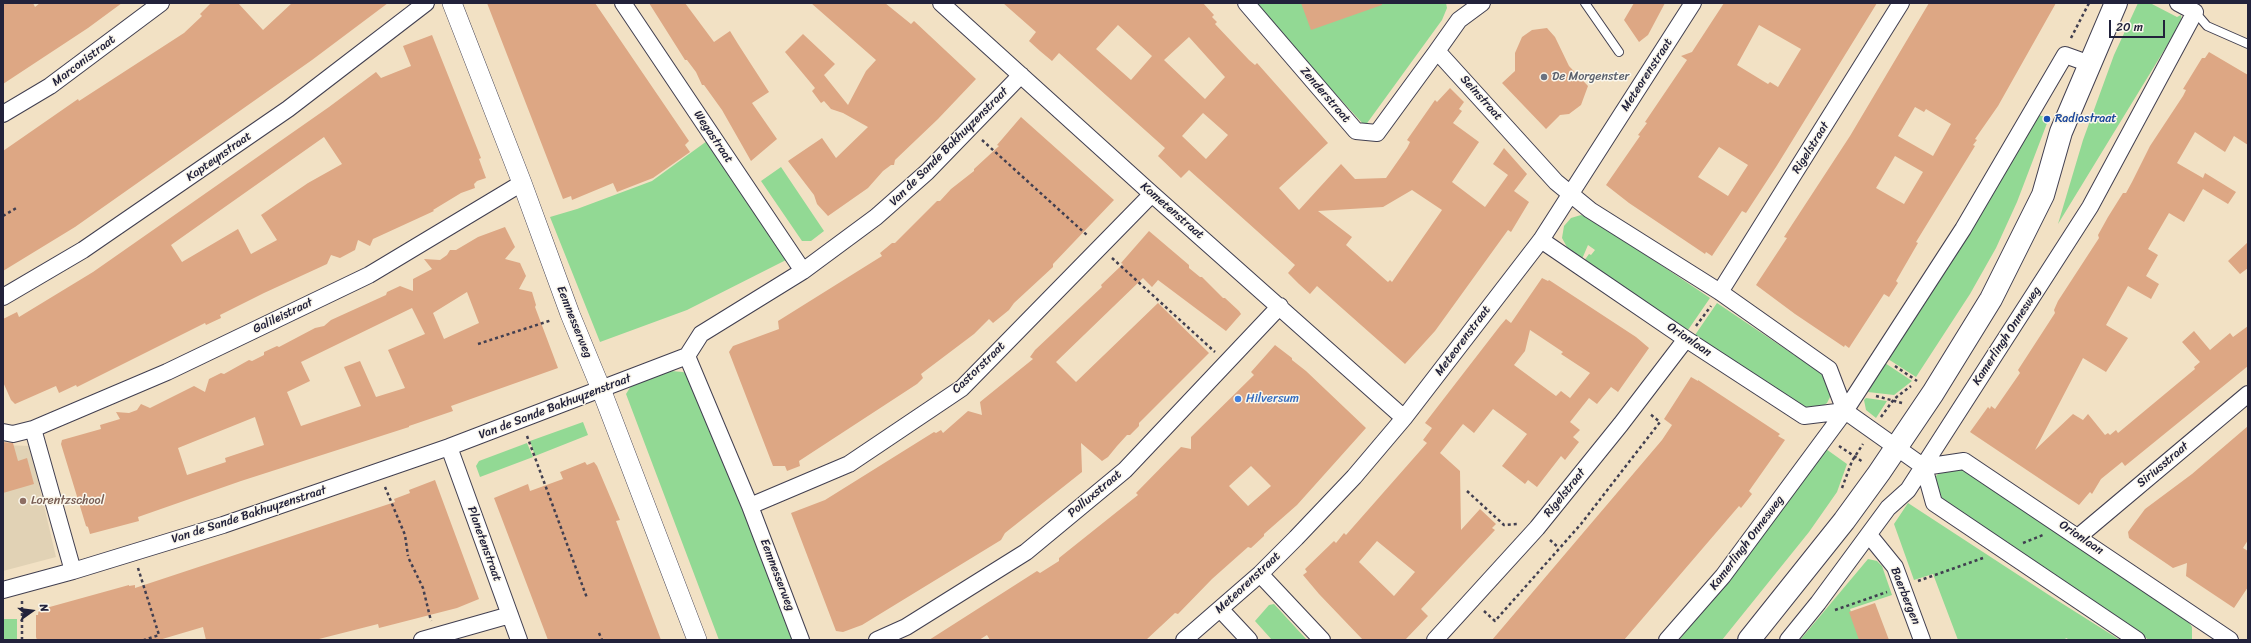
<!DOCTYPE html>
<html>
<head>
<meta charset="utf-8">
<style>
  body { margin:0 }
  #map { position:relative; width:2251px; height:643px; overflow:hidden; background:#f2e1c4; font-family:Sriracha,sans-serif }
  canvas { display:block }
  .frame { position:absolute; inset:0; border:4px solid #22223b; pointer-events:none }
  .north { position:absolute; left:12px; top:591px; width:40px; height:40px; -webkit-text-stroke:3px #fbf7ec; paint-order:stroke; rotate:76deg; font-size:11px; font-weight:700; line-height:16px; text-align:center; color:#22223b }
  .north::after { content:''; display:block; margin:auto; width:14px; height:18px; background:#22223b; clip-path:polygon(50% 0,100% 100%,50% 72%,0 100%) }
  .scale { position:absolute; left:2109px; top:20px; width:56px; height:18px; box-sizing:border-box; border:2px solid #22223b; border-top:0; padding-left:5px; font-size:12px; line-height:14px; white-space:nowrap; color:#22223b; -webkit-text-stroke:3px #fbf7ec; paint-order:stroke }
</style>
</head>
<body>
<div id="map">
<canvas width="2251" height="643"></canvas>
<div class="frame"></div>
<div class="north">N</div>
<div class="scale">20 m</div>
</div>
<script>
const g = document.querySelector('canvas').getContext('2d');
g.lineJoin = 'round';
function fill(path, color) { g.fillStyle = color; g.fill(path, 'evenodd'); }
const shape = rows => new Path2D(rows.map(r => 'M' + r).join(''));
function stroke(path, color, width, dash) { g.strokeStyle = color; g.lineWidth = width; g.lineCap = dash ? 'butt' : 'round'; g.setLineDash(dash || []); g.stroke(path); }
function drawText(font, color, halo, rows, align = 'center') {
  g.font = font + ' Sriracha,sans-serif'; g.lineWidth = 3; g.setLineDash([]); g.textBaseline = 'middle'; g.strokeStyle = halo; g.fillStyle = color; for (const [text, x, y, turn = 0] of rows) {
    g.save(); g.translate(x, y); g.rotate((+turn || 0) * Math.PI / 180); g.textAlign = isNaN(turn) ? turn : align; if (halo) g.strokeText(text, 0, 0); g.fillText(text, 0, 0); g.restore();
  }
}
const built = shape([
  [3,445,30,446,56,557,3,571]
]);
const green = shape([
  [1252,3,1446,3,1447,8,1442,20,1365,126],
  [2138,3,2150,3,2177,17,2181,15,2182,21,2058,224,2083,140,2114,55],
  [2038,115,2049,118,2017,202,1996,248,1970,294,1916,377,1888,359,1938,282],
  [707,141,786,260,687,310,600,342,550,217,577,209,652,181],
  [781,167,824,231,811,241,802,241,761,181],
  [1581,215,1591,218,1710,298,1688,330,1584,261,1589,254,1591,255,1595,250,1588,245,1582,259,1568,249,1562,238,1564,226,1571,218],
  [1717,303,1824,375,1831,395,1827,403,1820,408,1802,408,1695,335],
  [1885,363,1912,381,1894,395,1868,392],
  [671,371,683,372,692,376,793,640,719,640,626,394,631,386],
  [1866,398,1887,401,1876,418,1866,410,1864,400],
  [583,422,588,435,535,456,530,441],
  [527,443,533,457,480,477,476,466,479,461],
  [1826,449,1847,464,1837,492,1809,532,1722,640,1679,640,1765,532],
  [1946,466,1962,467,2186,618,2192,627,2192,640,2149,640,1939,499,1934,478],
  [1908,503,2055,599,2120,640,2068,640,2067,638,2062,640,1958,640,1933,574,1914,580,1894,524],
  [1868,559,1877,561,1882,566,1892,595,1850,609,1860,640,1800,640],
  [1274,604,1307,640,1272,640,1255,621,1269,605],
  [3,619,17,619,17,640,3,640]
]);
const building = shape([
  [3,3,33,3,35,7,40,3,122,3,88,28,3,84],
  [211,3,238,3,263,30,292,3,388,3,312,60,75,227,3,271,3,151,78,99,79,101,184,33,202,16,200,14],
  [487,3,595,3,689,141,685,145,690,152,653,178,617,192,613,183,572,200,571,196,563,199],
  [649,3,685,3,714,42,730,31,738,44,769,92,752,103,777,139,751,161,722,110,704,85,702,85,696,72,687,60,685,60],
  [811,3,885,3,911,24,914,21,976,79,938,119,895,160,894,165,891,165,883,171,868,188,828,216,817,204,814,195,788,161,822,138,836,158,868,127,843,113,831,109,824,101,821,103,812,91,815,88,785,52,803,34,835,64,824,75,848,105,866,71,876,60],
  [1003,3,1203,3,1214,15,1212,17,1217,22,1215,24,1249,60,1255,65,1257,63,1328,143,1279,188,1299,210,1341,164,1355,179,1386,178,1407,148,1410,142,1407,140,1435,100,1437,102,1450,88,1464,102,1459,109,1462,111,1453,123,1479,142,1452,182,1485,207,1508,175,1493,164,1504,148,1527,174,1514,191,1529,202,1511,232,1508,230,1435,331,1405,364,1317,286,1310,294,1299,284,1288,273,1295,265,1189,170,1181,178,1158,156,1165,148,1059,53,1052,61,1040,51,1029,41,1036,32],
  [1118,25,1152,56,1131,80,1096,49],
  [1189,37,1225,77,1205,99,1164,60],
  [1203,113,1228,135,1206,159,1182,136],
  [1412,190,1442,210,1392,282,1390,280,1388,282,1346,245,1352,237,1318,211,1383,207],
  [1301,3,1382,3,1382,5,1311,30],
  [1634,3,1665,3,1648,35,1639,42,1624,20],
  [1724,3,1877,3,1776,167,1746,213,1742,211,1712,256,1706,252,1705,254,1629,203,1606,185,1640,136,1638,135,1647,123,1645,122,1687,60,1681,56,1692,52],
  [1759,25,1801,49,1778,87,1770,82,1768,84,1737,65],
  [1719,147,1748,165,1728,196,1698,177],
  [1929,3,2056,3,1998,106,1975,139,1977,140,1973,145,1975,146,1916,242,1918,243,1896,281,1898,283,1889,297,1884,294,1849,348,1845,345,1844,347,1795,314,1756,285,1787,238,1784,237,1850,136],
  [1915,107,1924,112,1926,109,1951,124,1933,156,1898,136],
  [1895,156,1923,172,1904,204,1876,188],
  [1547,28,1555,37,1569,66,1588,86,1581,105,1569,114,1560,115,1546,129,1502,83,1515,71,1515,53,1522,37,1532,30],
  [432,35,481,158,479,159,486,178,477,181,474,184,475,188,461,193,433,210,434,211,373,239,370,246,358,240,355,250,340,258,331,255,327,264,264,293,220,315,221,318,206,325,205,323,77,387,76,385,59,393,56,386,15,404,11,400,3,382,3,319,17,312,19,317,93,272,329,107,376,72,381,78,411,66,403,46],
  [324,137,342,164,308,183,261,215,277,240,251,254,238,229,182,262,171,245],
  [2209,52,2248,75,2248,145,2234,136,2225,152,2195,132,2177,163,2203,178,2205,173,2236,192,2228,204,2203,189,2184,222,2169,213,2148,249,2158,255,2146,276,2159,284,2151,299,2128,286,2106,325,2128,338,2106,372,2083,358,2035,450,2073,414,2083,420,2088,414,2105,435,2108,433,2110,435,2116,430,2118,433,2195,369,2194,367,2200,362,2182,342,2194,331,2210,350,2230,333,2233,337,2248,326,2248,366,2125,466,2122,462,2101,479,2092,494,2090,492,2079,505,1970,432,1988,407,1990,409,1991,406,1995,409,2020,373,2018,370,2055,313,2054,310,2058,301,2099,238,2098,235,2108,217,2123,193,2126,193,2132,182,2150,146,2183,96,2186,90,2183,89,2202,58,2205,58],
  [1021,117,1114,200,1053,264,1053,267,1014,303,1009,310,993,323,989,319,974,334,921,374,923,378,917,384,799,461,800,466,787,471,785,466,773,466,734,365,729,352,733,346,779,329,778,321,882,256,880,253,892,243,895,243,937,201,940,201,951,189,974,171,974,169,999,146,997,145],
  [505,227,515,247,505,259,520,263,526,276,519,289,532,292,536,305,535,307,558,368,451,406,453,411,409,426,409,427,241,481,138,517,139,521,90,534,88,527,86,526,72,480,61,444,62,440,101,429,100,425,120,419,116,412,129,413,137,410,141,404,150,408,194,386,205,392,209,379,221,373,224,374,249,360,252,361,264,355,264,352,277,346,279,347,315,328,324,326,331,320,386,295,387,292,400,286,413,291,413,279,432,269,424,259,440,260,447,255,450,250,456,250,478,237],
  [467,292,479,323,444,339,433,313],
  [412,308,425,334,388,350,405,388,376,397,360,361,344,367,361,406,301,426,287,392,310,381,301,362],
  [255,417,264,445,225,458,226,462,187,475,178,448],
  [1149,231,1189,265,1189,268,1200,277,1202,277,1223,298,1225,298,1239,311,1241,314,1226,331,1158,280,1152,287,1143,278,1056,362,1076,382,1158,303,1209,353,1139,423,1139,426,1130,435,1127,435,1117,446,1108,457,1102,461,1081,443,1082,472,1005,533,1001,540,862,625,843,632,836,631,791,513,825,500,934,432,936,433,941,430,943,433,968,411,982,415,980,402,1033,359,1030,357,1035,350,1102,287,1101,285,1123,264,1121,263],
  [2248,242,2248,268,2240,274,2228,261],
  [1542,278,1548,281,1549,280,1636,337,1649,348,1618,392,1611,387,1597,404,1589,398,1570,422,1580,430,1573,437,1579,442,1565,460,1561,456,1537,487,1528,480,1525,484,1502,466,1527,434,1493,409,1474,433,1463,424,1440,453,1460,471,1461,530,1480,509,1496,524,1492,528,1495,530,1421,609,1428,616,1405,640,1363,640,1319,594,1303,575,1307,572,1305,569,1334,541,1336,543,1344,533,1346,535,1427,443,1423,440,1432,428,1425,423,1500,326,1506,319,1511,323],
  [1530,330,1563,352,1561,354,1590,373,1570,398,1561,391,1556,396,1514,365,1525,351],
  [1377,541,1415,572,1394,596,1359,562],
  [1275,345,1292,358,1292,360,1306,371,1366,428,1297,505,1264,534,1264,536,1251,548,1248,547,1212,579,1178,614,1175,613,1146,640,990,640,987,635,979,640,929,640,1037,571,1040,573,1059,561,1059,558,1138,495,1136,493,1181,447,1191,449,1191,437,1254,375,1251,372],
  [1251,466,1271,486,1248,506,1229,486],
  [1691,377,1698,381,1698,380,1780,434,1778,436,1785,440,1749,491,1752,494,1741,508,1739,506,1624,640,1492,640,1662,440,1672,425,1664,419],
  [2248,426,2248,540,2243,548,2248,551,2248,587,2234,608,2186,576,2187,563,2173,568,2129,538,2128,532,2145,509,2192,474],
  [3,442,13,443,18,461,27,458,34,484,3,493],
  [585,462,587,465,594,462,597,466,614,506,620,520,616,521,661,640,548,640,494,498,528,484,530,491,563,479,560,472],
  [435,480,479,599,457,608,379,628,378,624,315,640,206,640,203,627,159,640,37,640,36,637,36,615,38,615,39,608,46,608,129,585,129,586,135,585,135,588,395,502,394,499,410,493,409,490],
  [1875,603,1889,640,1859,640,1849,612]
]);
const path = shape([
  [2071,38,2089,3],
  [982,140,1088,236],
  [3,216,18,207],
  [1112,258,1215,352],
  [1696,326,1711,306],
  [478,344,552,320],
  [1895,366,1917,381],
  [1876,396,1902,403],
  [1881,417,1894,399,1911,386],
  [527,436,587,598],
  [1839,446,1863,462],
  [385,487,405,535,408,556],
  [1842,488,1852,461,1863,444],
  [1467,491,1504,525,1517,524],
  [1550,540,1559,548],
  [2023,543,2043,535],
  [409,559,423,588,431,621],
  [138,568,159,635,144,640],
  [1918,581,1983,558],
  [22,601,22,640],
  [1835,610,1887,592],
  [1484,611,1495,621,1581,524,1660,422,1650,414],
  [599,633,602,640]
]);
const service = shape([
  [1585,3,1619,52],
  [2195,12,2207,26,2248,44]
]);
const minor = shape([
  [623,3,803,271],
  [941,3,1152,194,1404,418],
  [1246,3,1356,131,1377,133,1437,51],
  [1482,3,1459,20,1437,51,1556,182,1590,210,1720,292,1829,369,1845,411,1804,416,1686,339,1541,240],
  [3,114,50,86,161,3],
  [1720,292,1901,3],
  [3,297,83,250,288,109,426,3],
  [687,356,750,506,801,640],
  [1845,411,1924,467],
  [33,429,167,372,369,275,522,183],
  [3,432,13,434,33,429,73,571],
  [449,447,519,640],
  [750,506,849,464,962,388,1152,194],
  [1869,535,1895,567,1922,640],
  [2078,537,2248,394],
  [1260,574,1322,640],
  [3,590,73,571,223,525,449,447,687,356,701,334,803,271,876,217,927,172,1021,75],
  [1221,610,1249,640],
  [422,640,510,615],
  [877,640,906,627,1026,552,1125,470,1280,306],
  [1184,640,1260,574,1296,538,1354,477,1404,418,1541,240,1693,3],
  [1435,640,1537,528,1621,424,1686,339],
  [1667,640,1723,576,1845,411,1963,229,2065,55,2090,64],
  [1788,640,1818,603,1888,508,1908,490,2090,207,2195,12,2178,3],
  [2137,640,1934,503,1924,467,1964,461,2230,640]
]);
const tertiary = shape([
  [452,3,522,183,570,314,601,389,697,640]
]);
const primary = shape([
  [1749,640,1844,521,1879,473,1933,393,1991,299,2043,195,2061,132,2116,3]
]);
const markers = [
  [1544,77,4,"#6b7280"],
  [2047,119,4,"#1a4fb4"],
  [1238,399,4,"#3f7fe0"],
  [23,501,4,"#8d6e63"]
];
const streetNames = [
  ["Marconistraat",84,61,-37],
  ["Meteorenstraat",1647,75,-57],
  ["Zenderstraat",1325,95,49],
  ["Seinstraat",1481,98,48],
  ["Wegastraat",713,137,56],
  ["Van de Sande Bakhuyzenstraat",949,147,-45],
  ["Rigelstraat",1811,148,-58],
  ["Kapteynstraat",219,157,-35],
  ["Kometenstraat",1172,211,41],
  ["Galileistraat",283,316,-26],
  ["Eemnesserweg",574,322,68],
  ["Kamerlingh Onnesweg",2007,336,-57],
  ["Orionlaan",1689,340,34],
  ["Meteorenstraat",1463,341,-53],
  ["Castorstraat",979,368,-44],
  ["Van de Sande Bakhuyzenstraat",555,407,-21],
  ["Siriusstraat",2163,465,-40],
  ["Rigelstraat",1565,493,-51],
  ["Polluxstraat",1095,494,-40],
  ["Van de Sande Bakhuyzenstraat",249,515,-18],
  ["Orionlaan",2081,538,34],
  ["Kamerlingh Onnesweg",1747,543,-53],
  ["Planetenstraat",484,544,70],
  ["Eemnesserweg",777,575,69],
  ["Meteorenstraat",1248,583,-43],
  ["Baerbergen",1905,596,68]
];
const worshipNames = [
  ["De Morgenster",1552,77]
];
const transitNames = [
  ["Radiostraat",2055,119]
];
const shopNames = [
  ["Hilversum",1246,399]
];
const educationNames = [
  ["Lorentzschool",31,501]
];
fill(built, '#e1d2b5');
fill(green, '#92d994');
fill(building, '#dda784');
stroke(service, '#413f50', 10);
stroke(minor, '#413f50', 18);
stroke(tertiary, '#413f50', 20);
stroke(primary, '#413f50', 24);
stroke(path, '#413f50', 2.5, [3, 3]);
stroke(service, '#fff', 8);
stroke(minor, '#fff', 16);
stroke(tertiary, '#fff', 19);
stroke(primary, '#fff', 22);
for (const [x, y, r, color] of markers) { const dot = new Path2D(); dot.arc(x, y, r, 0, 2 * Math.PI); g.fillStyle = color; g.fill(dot); stroke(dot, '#fbf7ec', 1.5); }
drawText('12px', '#22223b', '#fbf7ec', streetNames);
drawText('12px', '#5b616d', '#fbf7ec', worshipNames, 'left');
drawText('12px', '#164399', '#fbf7ec', transitNames, 'left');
drawText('12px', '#366cbe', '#fbf7ec', shopNames, 'left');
drawText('12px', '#785e54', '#fbf7ec', educationNames, 'left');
</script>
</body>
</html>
